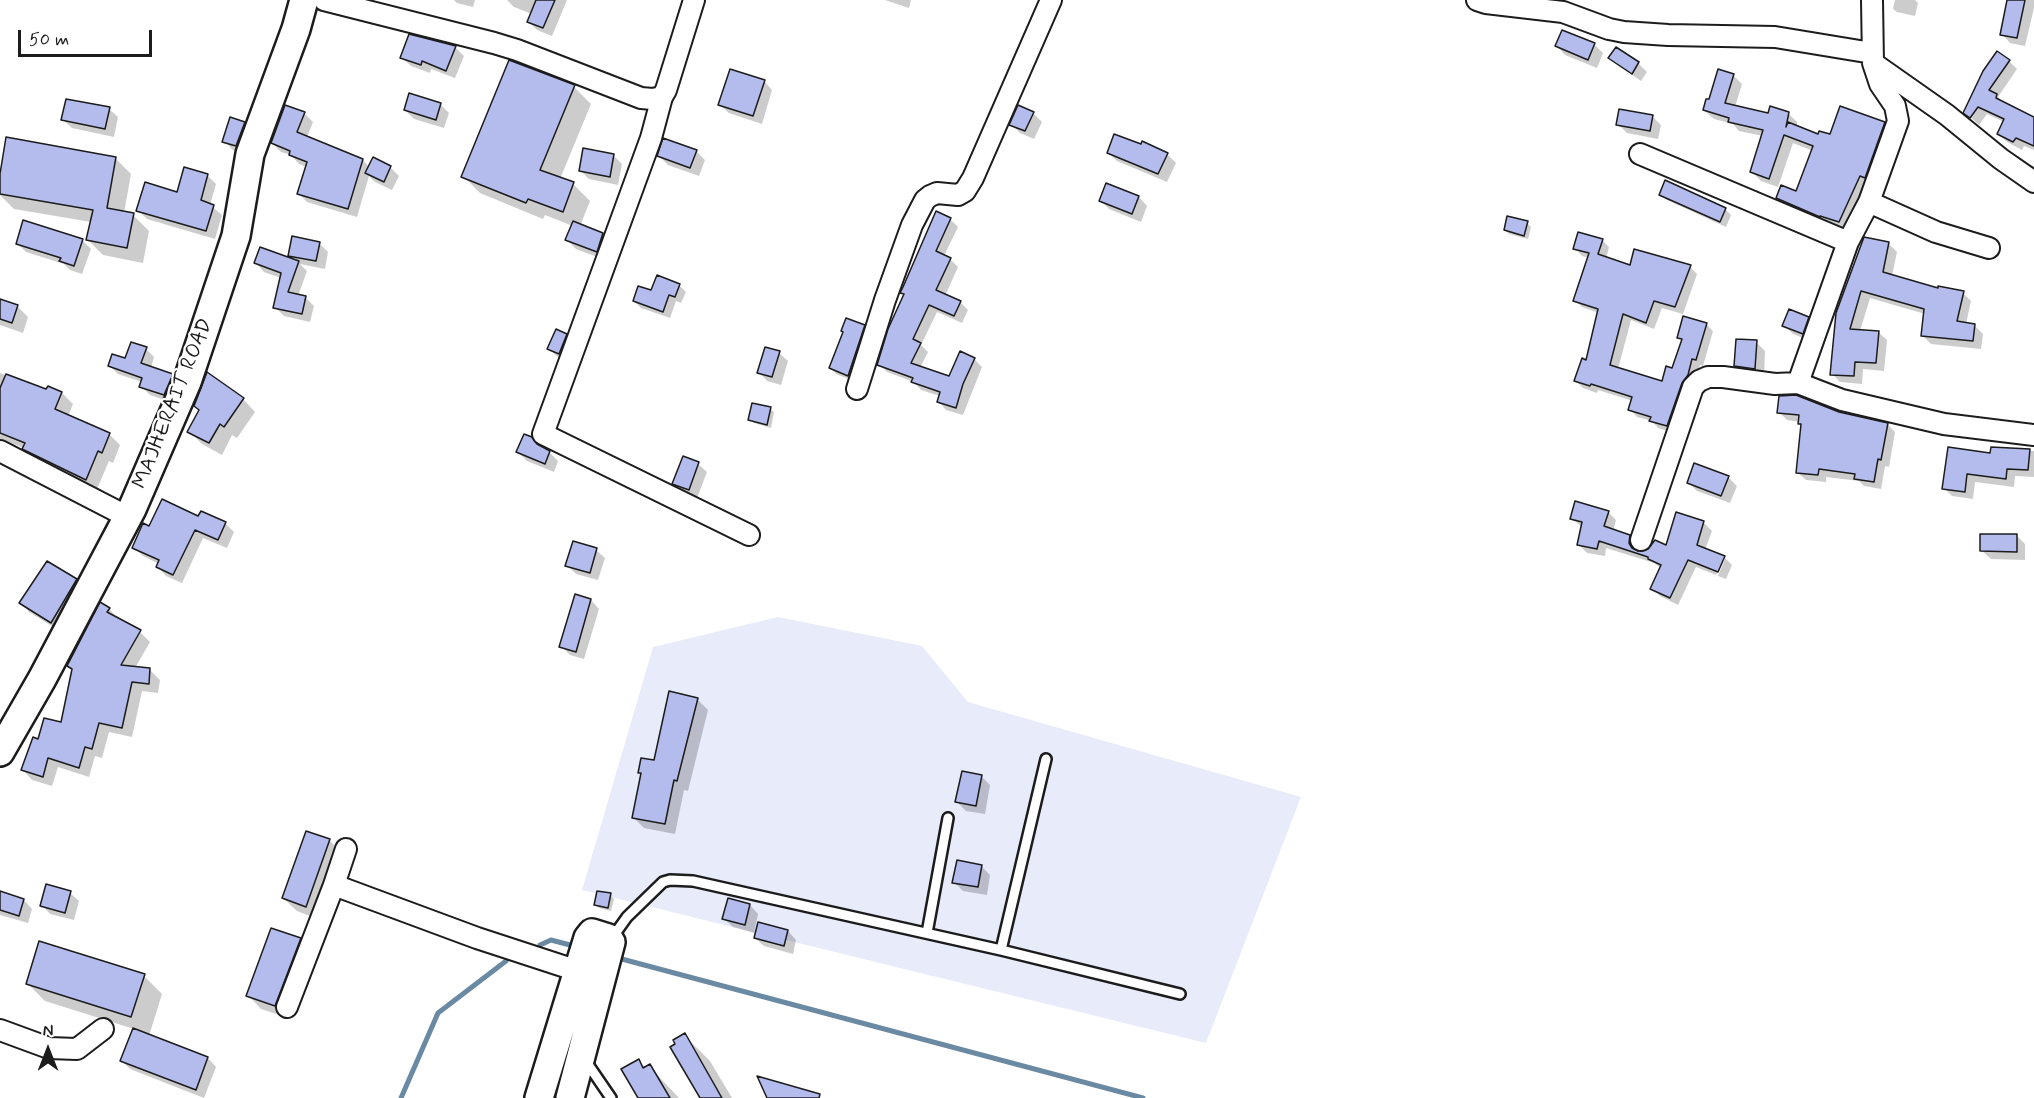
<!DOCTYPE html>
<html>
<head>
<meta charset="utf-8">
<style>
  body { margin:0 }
  #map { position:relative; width:2034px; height:1098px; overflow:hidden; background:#fff; font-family:Mynerve,sans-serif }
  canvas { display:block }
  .north { position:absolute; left:18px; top:1020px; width:60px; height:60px; -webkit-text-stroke:4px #fff; paint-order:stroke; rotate:0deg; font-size:16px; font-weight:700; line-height:24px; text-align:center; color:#1c1c1c }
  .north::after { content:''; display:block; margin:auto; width:21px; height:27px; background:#1c1c1c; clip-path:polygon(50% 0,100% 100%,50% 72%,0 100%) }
  .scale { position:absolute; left:18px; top:30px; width:134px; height:27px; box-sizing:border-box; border:3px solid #1c1c1c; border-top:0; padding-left:8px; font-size:18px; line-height:21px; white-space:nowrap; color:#1c1c1c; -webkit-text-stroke:4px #fff; paint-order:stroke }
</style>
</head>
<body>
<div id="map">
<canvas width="2034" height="1098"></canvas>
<div class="north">N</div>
<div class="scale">50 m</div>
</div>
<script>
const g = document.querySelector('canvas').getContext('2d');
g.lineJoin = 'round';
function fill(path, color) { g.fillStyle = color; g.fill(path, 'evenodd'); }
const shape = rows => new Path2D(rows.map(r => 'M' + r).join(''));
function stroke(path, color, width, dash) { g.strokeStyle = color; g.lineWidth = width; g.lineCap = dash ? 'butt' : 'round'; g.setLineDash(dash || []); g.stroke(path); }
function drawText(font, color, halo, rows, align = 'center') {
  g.font = font + ' Mynerve,sans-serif'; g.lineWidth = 4.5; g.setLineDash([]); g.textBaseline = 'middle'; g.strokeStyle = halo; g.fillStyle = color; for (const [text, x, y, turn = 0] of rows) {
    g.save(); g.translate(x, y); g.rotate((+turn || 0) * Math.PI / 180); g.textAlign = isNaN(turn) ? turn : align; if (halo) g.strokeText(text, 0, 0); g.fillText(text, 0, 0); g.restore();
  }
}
const built = shape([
  [778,617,922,646,968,702,1301,797,1206,1043,582,890,653,647]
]);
const shadow = shape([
  [454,0,475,0,473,7,457,3],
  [507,0,567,0,552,36,537,30,529,22,532,14,514,7],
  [885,0,911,0,909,8],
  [1895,0,1915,0,1918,3,1915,16,1897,12,1893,9],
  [2009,0,2034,0,2034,8,2025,46,2010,43,2002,34],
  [1594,44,1603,53,1597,68,1565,55,1557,46],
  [455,47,464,56,455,78,431,69,430,73,411,66,402,58],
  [1616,49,1638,63,1647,72,1641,81,1619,66,1610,58],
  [2009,61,2017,69,1998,97,2005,104,2033,118,2034,117,2034,150,2024,146,2022,150,2007,142,1999,134,2004,122,1987,114,1979,125,1965,112],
  [1733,75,1742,84,1735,107,1769,115,1788,113,1797,122,1797,127,1819,136,1830,136,1884,123,1893,132,1849,230,1787,207,1778,198,1797,193,1813,151,1793,143,1778,187,1761,181,1752,172,1763,136,1739,131,1733,124,1714,119,1704,110],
  [764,81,772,90,762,124,729,113,720,105],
  [574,87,591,104,560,179,573,184,590,201,580,226,603,234,611,243,605,260,576,249,567,240,573,226,545,215,543,219,480,193,463,176],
  [440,104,449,113,444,128,414,119,405,110],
  [109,109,118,117,114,137,72,128,63,120],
  [304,113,313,122,307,137,363,160,369,167,390,167,399,176,392,190,375,182,369,176,357,217,307,202,299,194,307,167,299,164,291,155,281,152,272,143],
  [1033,113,1042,122,1034,139,1020,133,1011,124],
  [1652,116,1661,125,1658,139,1627,133,1618,124],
  [244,123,253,132,245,154,233,150,224,141],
  [696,151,705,160,699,176,668,165,659,156],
  [1108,152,1167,154,1176,163,1167,182,1117,161],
  [613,155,622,164,618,185,589,179,581,171],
  [115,158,131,174,124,213,133,215,149,231,143,263,103,255,87,239,91,222,14,209,0,195,0,182],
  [207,175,216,184,210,205,222,215,215,239,147,219,138,210,178,194],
  [1107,185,1139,197,1147,206,1141,222,1109,209,1101,201],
  [1661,194,1725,209,1731,215,1726,227,1667,200],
  [950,219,958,227,944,256,950,259,958,267,945,296,960,302,968,310,962,323,937,312,921,345,928,352,920,368,950,378,974,359,982,367,963,415,946,410,939,402,940,396,921,390,914,382,887,372,879,364,905,296,902,292],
  [1527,223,1531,227,1528,239,1509,234,1505,230],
  [82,240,91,249,82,274,70,270,64,264,26,252,18,244],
  [1602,240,1609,247,1606,259,1630,267,1690,267,1697,274,1683,314,1662,308,1654,329,1631,320,1618,369,1663,383,1673,370,1683,341,1679,338,1706,324,1713,331,1703,366,1700,365,1695,383,1674,433,1658,428,1652,421,1637,417,1630,409,1633,401,1598,390,1597,393,1583,388,1576,381,1587,362,1599,313,1582,307,1575,300,1589,258,1582,256,1575,248],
  [319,243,328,252,325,269,300,264,307,271,298,296,305,297,314,306,310,322,284,316,275,307,281,278,264,272,256,263,296,262,289,255],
  [1889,244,1897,252,1892,276,1939,290,1963,293,1971,301,1966,324,1974,325,1983,334,1981,349,1931,344,1923,336,1925,314,1870,298,1860,331,1878,332,1887,340,1884,371,1863,369,1862,384,1840,382,1832,374,1837,313],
  [679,285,686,292,681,303,676,301,670,318,641,308,634,301,652,292],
  [0,301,17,306,28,317,23,333,0,325],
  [1808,318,1817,327,1811,341,1793,334,1784,325],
  [864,326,870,332,854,381,836,374,831,368,845,332],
  [566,335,575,344,568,362,558,357,549,349],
  [1756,342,1765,351,1764,377,1744,375,1736,366],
  [766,348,779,353,788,361,781,385,767,381,759,372],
  [146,349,154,357,151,368,172,375,181,384,173,403,150,395,141,386,142,382,118,374,109,365,126,360],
  [0,373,47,391,48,387,62,393,73,404,68,416,109,434,120,445,113,463,109,461,97,489,35,460,24,448,0,439],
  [243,399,255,412,237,438,232,435,222,455,202,444,189,431,200,411],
  [770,409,774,412,771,428,754,423,750,420],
  [1779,412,1839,413,1887,424,1895,432,1889,467,1885,466,1881,489,1864,486,1859,481,1826,477,1826,482,1806,480,1797,472,1802,426,1800,422,1787,420],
  [539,447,549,452,558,461,554,472,527,461,518,452],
  [1992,449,2034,451,2034,477,2015,476,2014,487,1975,482,1973,499,1952,496,1944,488,1992,455],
  [698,464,707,472,697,498,683,492,674,484],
  [1728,477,1737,486,1730,503,1697,491,1689,483],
  [1608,512,1616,520,1613,531,1629,536,1637,544,1637,553,1667,547,1677,514,1704,523,1712,531,1705,550,1724,557,1732,565,1726,579,1718,576,1725,559,1722,559,1716,575,1696,567,1678,605,1660,596,1652,588,1661,568,1654,563,1606,548,1605,556,1587,553,1579,545,1582,527,1572,519],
  [199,518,225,523,234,532,227,548,203,538,182,583,166,576,158,567,159,564,143,556,134,548,149,528],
  [2016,535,2025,544,2025,560,1991,559,1982,551],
  [596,550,605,558,598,580,576,574,567,565],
  [76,580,85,589,60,631,29,612,21,603],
  [591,600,599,609,584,659,570,655,561,646],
  [109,609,119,619,140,632,150,642,135,668,150,670,160,680,158,693,142,691,132,737,109,732,102,758,95,756,89,777,58,767,52,786,32,780,23,770,39,741,62,724,73,671,68,666],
  [697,699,708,710,688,791,684,790,675,834,644,828,633,817,642,775,640,772,655,762],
  [981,776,990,785,985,814,966,811,957,802],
  [306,833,330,841,343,854,320,920,297,911,283,898],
  [958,862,982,867,990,875,987,895,963,891,954,882],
  [0,893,24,900,32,909,28,923,0,915],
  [70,893,79,901,74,920,50,914,42,905],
  [610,895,614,899,611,911,599,908,595,904],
  [729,900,750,905,758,914,754,933,733,927,724,919],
  [788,931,796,940,793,954,764,946,755,938],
  [300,940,313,953,289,1018,261,1009,248,995],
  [144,976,162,994,149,1036,208,1058,216,1067,204,1098,130,1069,122,1061,134,1029,45,1001,27,983],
  [684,1035,710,1061,732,1098,702,1098],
  [639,1061,646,1068,649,1066,679,1098,640,1098]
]);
const stream = shape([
  [540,945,551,940,574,946],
  [618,958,1143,1098],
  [401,1098,438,1013,506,961]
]);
const building = shape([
  [536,0,555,0,543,28,527,22,536,0],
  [2007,0,2025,0,2017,38,2000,35,2007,0],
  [1562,30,1595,43,1588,60,1555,46,1562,30],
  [409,34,456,46,446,71,422,61,421,65,400,58,409,34],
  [1616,47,1639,62,1632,74,1608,58,1616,47],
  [1997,51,2010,60,1989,90,1997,94,1996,98,2034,117,2034,146,2016,138,2013,142,1997,134,2004,119,1978,107,1970,118,1963,113,1983,71,1997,51],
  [509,60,575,85,540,170,574,182,563,212,528,199,526,203,461,177,509,60],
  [730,69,765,80,753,116,718,105,730,69],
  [1718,69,1734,74,1725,103,1768,113,1770,106,1789,112,1786,127,1788,122,1818,134,1819,131,1830,134,1840,106,1885,122,1865,178,1860,176,1839,222,1820,216,1820,217,1776,198,1781,185,1796,191,1813,146,1784,135,1769,179,1750,172,1763,130,1728,122,1729,118,1703,110,1706,99,1709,99,1718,69],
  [409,93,441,103,436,120,404,110,409,93],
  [66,99,110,107,105,129,61,120,66,99],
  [285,105,305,112,297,132,363,159,348,209,297,194,307,162,289,155,290,151,271,143,285,105],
  [1018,105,1034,112,1025,131,1009,125,1018,105],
  [1619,109,1653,115,1650,131,1616,125,1619,109],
  [230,117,245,122,236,146,222,142,230,117],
  [1114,134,1141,144,1142,141,1168,153,1158,174,1107,153,1114,134],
  [6,137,116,157,107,208,134,213,127,248,86,240,93,210,0,194,0,174,6,137],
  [663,138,697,150,690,168,657,156,663,138],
  [583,148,614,154,610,177,579,171,583,148],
  [373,157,391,166,384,182,365,173,373,157],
  [184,167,208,174,201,200,214,205,206,231,136,211,145,182,177,192,184,167],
  [1665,180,1726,208,1720,222,1659,195,1665,180],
  [1106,183,1139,196,1132,214,1099,201,1106,183],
  [936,211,951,218,936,251,951,258,936,290,961,301,954,316,929,305,913,339,921,343,911,363,949,376,960,351,975,358,963,384,956,408,937,402,940,392,911,382,913,378,877,365,888,329,904,294,900,293,903,287,936,211],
  [1507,216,1528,221,1524,236,1504,230,1507,216],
  [23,220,83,239,74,266,59,261,61,258,16,244,23,220],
  [573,221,603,233,597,252,565,240,573,221],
  [1578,232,1603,239,1598,254,1630,265,1634,249,1691,265,1675,307,1654,301,1646,323,1623,314,1610,365,1662,381,1666,366,1672,368,1682,339,1677,338,1683,316,1707,323,1696,360,1692,359,1688,375,1682,383,1667,426,1649,421,1651,417,1628,410,1632,397,1591,384,1590,386,1574,381,1582,358,1586,360,1598,309,1573,301,1589,253,1573,249,1578,232],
  [292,236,320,242,316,261,288,256,292,236],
  [1864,237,1889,242,1883,272,1938,288,1938,286,1964,291,1957,321,1975,324,1973,341,1921,336,1924,309,1861,291,1850,329,1879,331,1876,363,1855,362,1854,376,1830,375,1836,313,1864,237],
  [260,247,299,261,288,292,306,296,302,314,273,308,281,273,254,263,260,247],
  [657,275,680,284,675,297,669,295,663,312,633,301,638,286,651,290,657,275],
  [0,299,18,305,12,323,0,319,0,299],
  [1789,309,1809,317,1803,334,1782,326,1789,309],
  [846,318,865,325,848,376,829,368,843,332,841,331,846,318],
  [556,329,567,334,559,354,547,349,556,329],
  [1736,339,1757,340,1755,369,1734,366,1736,339],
  [131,342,147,347,141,363,173,374,164,395,139,387,142,378,108,366,112,354,125,358,131,342],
  [765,347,780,351,772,377,757,373,765,347],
  [207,372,244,398,224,427,220,424,209,443,187,432,199,410,194,406,207,372],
  [6,374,46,389,48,386,62,392,55,409,110,433,102,453,98,451,86,480,22,449,25,443,0,433,0,388,6,374],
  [1796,395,1839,412,1888,423,1881,460,1878,459,1874,482,1854,479,1855,474,1819,469,1818,475,1796,473,1801,424,1798,424,1799,415,1777,413,1779,396,1796,395],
  [752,403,771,407,767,425,748,420,752,403],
  [524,434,532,437,537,444,550,451,545,464,516,452,524,434],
  [1948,447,1990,453,1991,447,2030,449,2028,470,2007,469,2006,479,1967,474,1965,492,1942,489,1948,447],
  [683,456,699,462,689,490,672,484,683,456],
  [1694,463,1729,476,1721,496,1687,483,1694,463],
  [162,499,198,516,201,511,226,522,218,540,195,530,173,575,156,567,159,560,132,548,143,523,149,526,162,499],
  [1575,501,1609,511,1604,526,1630,535,1629,543,1632,548,1638,551,1648,549,1655,540,1666,545,1676,512,1704,521,1697,545,1725,556,1718,572,1688,560,1670,598,1650,589,1661,565,1648,559,1648,557,1599,541,1597,549,1577,545,1582,522,1570,519,1575,501],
  [1980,534,2017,534,2017,552,1980,551,1980,534],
  [573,541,597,548,590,573,565,566,573,541],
  [47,561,77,579,51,623,19,603,47,561],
  [575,594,591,599,576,652,559,647,575,594],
  [100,602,110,608,107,612,141,630,121,665,150,668,149,684,132,682,122,728,99,723,92,749,85,747,79,768,48,758,43,777,21,770,33,737,38,739,44,718,61,722,72,669,67,666,100,602],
  [669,691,698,698,677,781,674,780,665,824,632,818,641,773,638,773,641,758,654,760,669,691],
  [962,771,982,775,976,806,955,802,962,771],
  [306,831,330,839,306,907,282,898,306,831],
  [957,860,982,865,978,887,952,883,957,860],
  [46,884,71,891,65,913,40,906,46,884],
  [0,891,24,899,19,916,0,910,0,891],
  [597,891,611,893,608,908,594,905,597,891],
  [728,898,750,904,745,925,722,919,728,898],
  [758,922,788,930,784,946,754,938,758,922],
  [271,928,301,938,275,1006,246,996,271,928],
  [39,941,145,974,131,1017,26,984,39,941],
  [133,1028,208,1057,196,1090,120,1061,133,1028],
  [685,1033,722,1098,700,1098,670,1047,675,1044,673,1040,685,1033],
  [639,1059,643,1068,650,1064,670,1098,638,1098,621,1069,639,1059],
  [757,1076,820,1094,819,1098,767,1098,757,1076]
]);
const lane = shape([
  [927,933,948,818],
  [612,938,627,917,663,882,670,880,693,881,1001,950,1180,994],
  [1001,950,1046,759],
  [585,1060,611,1098]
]);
const street = shape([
  [324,0,494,43,517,50,641,98,653,99,662,97,666,90,694,0],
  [1477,0,1486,3,1563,12,1609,29,1624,32,1668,35,1775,37,1872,53],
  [1873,63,1947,115,2001,159,2034,182],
  [662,97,651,138,543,434,749,535],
  [1640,154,1848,242,1798,383,1775,384,1723,377,1708,377,1699,381,1693,387,1641,540],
  [1869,202,1898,121,1895,106,1880,84,1873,63,1872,0],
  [1848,242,1869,202,1936,232,1989,248],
  [1798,383,1842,400,1944,424,2034,435],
  [857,389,885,300,912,225,925,200,930,196,937,193,958,195,965,191,973,178,1051,0],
  [0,451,128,517],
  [334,885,346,849],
  [287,1007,334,885,477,938,578,971],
  [0,1030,49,1048,77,1049,103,1029]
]);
const secondary = shape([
  [0,752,42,679,132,509,187,382,236,236,250,154,296,29,304,0],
  [539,1098,588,938,592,933,608,938,611,942,570,1098]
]);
const streetNames = [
  ["MAJHERAIT ROAD",174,404,-68]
];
fill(built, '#e8ebfa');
fill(shadow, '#0003');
stroke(stream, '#6a8aa3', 5);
fill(building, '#b3bced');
stroke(building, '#1c1c1c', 1.5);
stroke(lane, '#1c1c1c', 14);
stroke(street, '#1c1c1c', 24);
stroke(secondary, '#1c1c1c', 32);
stroke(lane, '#fff', 9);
stroke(street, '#fff', 20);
stroke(secondary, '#fff', 27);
drawText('21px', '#1c1c1c', '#fff', streetNames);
</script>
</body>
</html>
